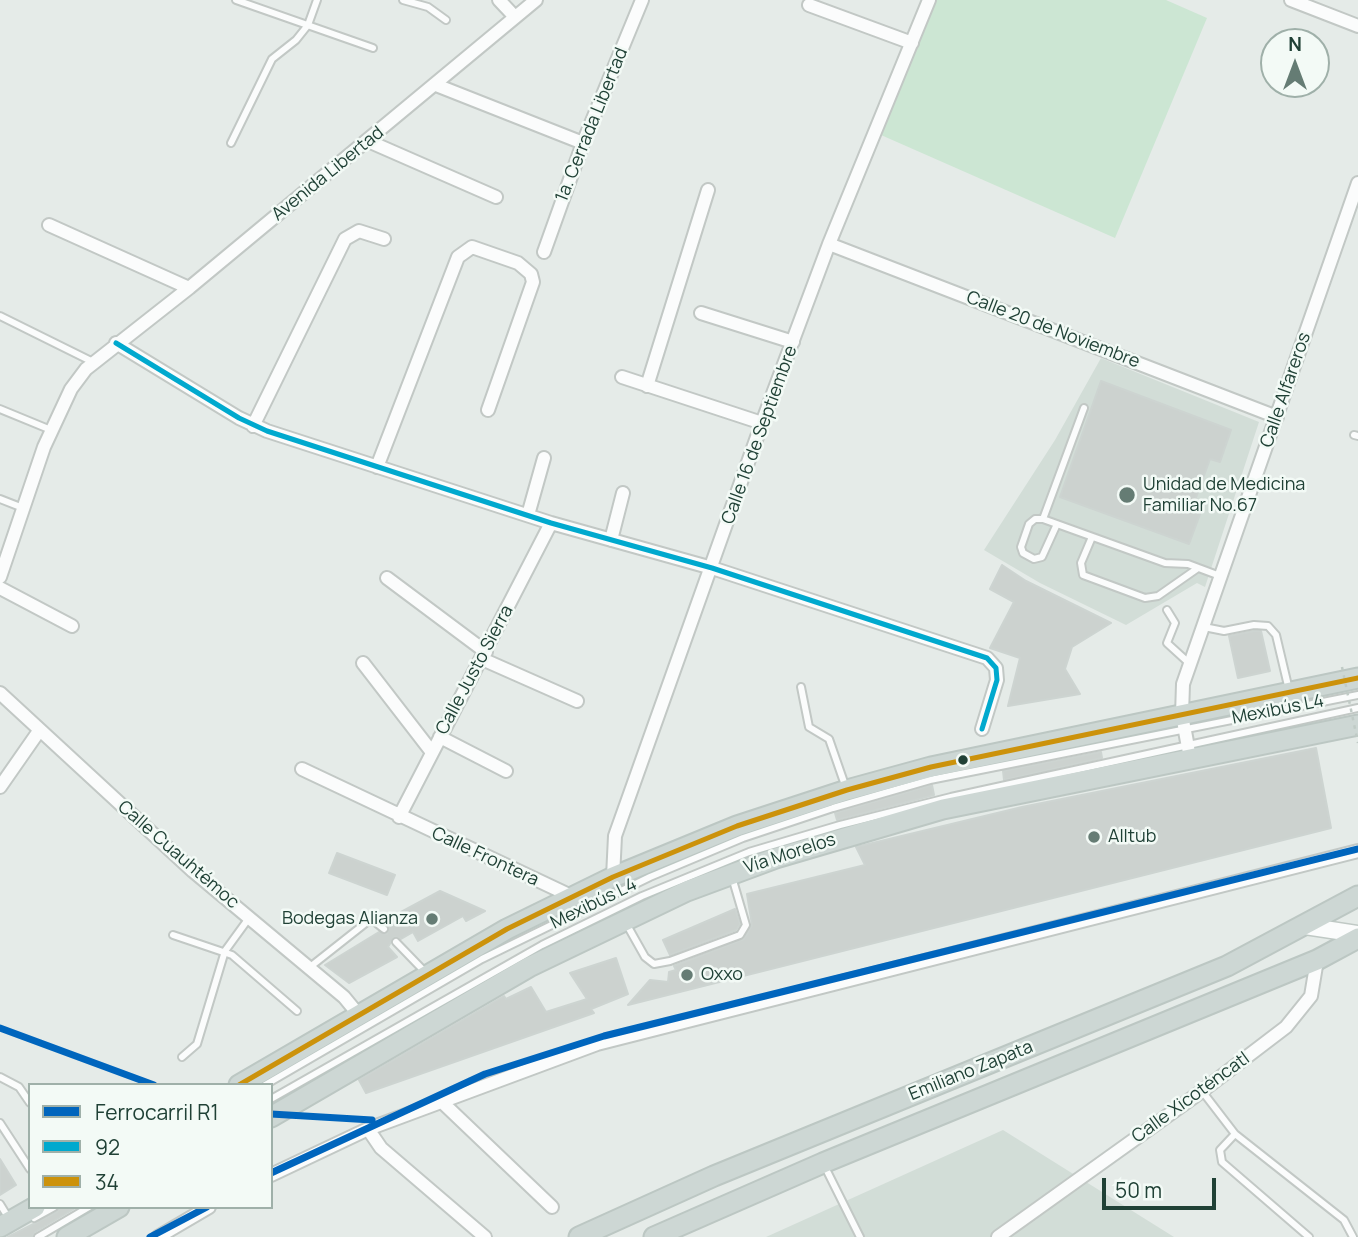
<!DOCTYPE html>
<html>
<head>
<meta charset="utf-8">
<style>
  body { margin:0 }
  #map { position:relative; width:1358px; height:1237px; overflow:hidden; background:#e5ebe8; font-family:Manrope,sans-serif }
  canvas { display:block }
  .legend { position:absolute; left:28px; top:1083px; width:245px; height:126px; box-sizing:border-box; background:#f3faf6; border:2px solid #9fb0a9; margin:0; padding:9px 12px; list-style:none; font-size:21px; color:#204136 }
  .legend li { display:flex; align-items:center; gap:14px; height:35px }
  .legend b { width:35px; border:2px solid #9fb0a9 }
  .north { position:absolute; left:1260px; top:28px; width:70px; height:70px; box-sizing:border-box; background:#f3faf6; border:2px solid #9fb0a9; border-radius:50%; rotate:0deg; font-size:19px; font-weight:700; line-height:28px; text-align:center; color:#204136 }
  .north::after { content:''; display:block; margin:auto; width:24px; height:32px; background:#657c74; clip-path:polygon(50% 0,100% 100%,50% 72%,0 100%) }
  .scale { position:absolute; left:1102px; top:1178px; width:114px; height:32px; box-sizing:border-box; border:4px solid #204136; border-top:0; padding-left:9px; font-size:21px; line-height:24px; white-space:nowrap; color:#204136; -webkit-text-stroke:5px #f3faf6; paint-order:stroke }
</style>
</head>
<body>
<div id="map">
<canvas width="1358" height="1237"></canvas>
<ul class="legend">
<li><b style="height:9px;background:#0065bd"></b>Ferrocarril R1</li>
<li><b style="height:9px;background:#00a9ce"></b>92</li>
<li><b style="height:9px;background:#cc920b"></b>34</li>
</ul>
<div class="north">N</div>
<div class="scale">50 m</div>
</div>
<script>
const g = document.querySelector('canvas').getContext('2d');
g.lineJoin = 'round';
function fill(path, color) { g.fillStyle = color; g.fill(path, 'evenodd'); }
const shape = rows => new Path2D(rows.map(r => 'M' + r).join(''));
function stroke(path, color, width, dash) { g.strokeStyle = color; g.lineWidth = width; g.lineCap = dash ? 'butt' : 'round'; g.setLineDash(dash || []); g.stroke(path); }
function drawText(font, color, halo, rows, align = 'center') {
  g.font = font + ' Manrope,sans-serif'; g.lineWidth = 5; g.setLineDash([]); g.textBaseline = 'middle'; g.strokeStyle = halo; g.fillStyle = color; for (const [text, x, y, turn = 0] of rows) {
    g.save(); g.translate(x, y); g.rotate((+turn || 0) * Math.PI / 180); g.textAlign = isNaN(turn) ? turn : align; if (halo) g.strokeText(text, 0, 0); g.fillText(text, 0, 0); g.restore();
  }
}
const built = shape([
  [1101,358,1259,422,1205,587,1197,583,1126,625,1040,583,984,550,1055,440],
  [1003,1130,1174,1237,766,1237]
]);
const green = shape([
  [934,0,1166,0,1207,18,1115,238,881,135]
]);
const building = shape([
  [1101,381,1231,430,1220,462,1210,459,1194,503,1203,506,1189,544,1060,497,1101,381],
  [1002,565,1026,581,1111,623,1072,647,1065,669,1080,694,1008,706,1020,658,990,648,1014,602,990,589,1002,565],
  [1254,631,1261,631,1270,671,1238,678,1229,636,1254,631],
  [1316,748,1331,828,628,1005,650,980,668,982,669,972,676,970,674,966,744,939,752,925,747,894,865,865,856,847,1022,807,1316,748],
  [1101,752,1102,758,1004,780,1003,771,1101,752],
  [932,785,934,795,837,820,835,813,932,785],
  [337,853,395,875,387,895,329,873,337,853],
  [440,891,485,911,466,921,463,916,418,941,413,932,401,939,394,937,388,947,397,957,349,983,325,965,379,932,387,934,389,927,405,919,401,912,440,891],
  [735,909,740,924,736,930,670,955,663,940,735,909],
  [616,958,628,994,591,1009,594,1013,366,1093,359,1080,504,996,506,999,531,987,546,1012,587,999,570,973,616,958],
  [0,1159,16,1185,0,1195,0,1159],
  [60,1207,77,1207,35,1232,32,1237,8,1237,57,1212,60,1207]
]);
const lane = shape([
  [236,0,373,48],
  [403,0,428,7,446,20],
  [231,143,272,59,296,40,308,25,317,0],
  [0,316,93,362],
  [0,409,51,430],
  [1354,435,1358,436],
  [0,499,23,508],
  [1043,519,1165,563,1188,564,1220,576],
  [1057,524,1042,557,1034,559,1023,553,1021,547,1029,524,1035,519,1043,519,1084,408],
  [1092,537,1081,563,1083,575,1145,598,1158,596,1198,568],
  [1167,610,1175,623,1167,643,1190,664],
  [1204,627,1224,631,1254,625,1268,626,1276,635,1289,690],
  [801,687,809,727,829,739,846,788],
  [627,925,645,957,654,964,670,961,740,935,746,925,732,877],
  [173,935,232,955,297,1011],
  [396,942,426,973],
  [310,967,367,922,374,921,384,929],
  [182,1057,197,1044,225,951,249,918],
  [0,1077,19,1087,30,1103],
  [265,1085,482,959,650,877,743,838,833,808,930,780,1358,695],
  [1202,1091,1235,1134,1344,1220,1353,1237],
  [271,1099,542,945,642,896,749,852,840,825,951,797,1358,708],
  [0,1123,30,1169],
  [1235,1134,1220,1150,1222,1162,1309,1237],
  [824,1165,860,1237],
  [0,1204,8,1217],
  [34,1218,54,1207],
  [38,1237,89,1207]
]);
const street = shape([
  [499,0,515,17],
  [1291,0,1358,26],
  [809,5,912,43],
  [436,85,583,143],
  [368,141,496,197],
  [49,225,189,288],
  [829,244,1277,417],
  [544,252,583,143,642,0],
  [701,313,793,342],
  [116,343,239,418,267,431,551,523,712,568,987,658,996,668,997,680,982,729],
  [622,377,762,423],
  [647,386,708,190],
  [253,426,345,239,359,231,384,239],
  [377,467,458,257,472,247,518,263,531,274,533,282,488,410],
  [528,515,544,458],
  [611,540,623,493],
  [0,577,44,447,71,389,86,369,189,288,536,0],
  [387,578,486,652],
  [0,588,72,626],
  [482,659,577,701],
  [363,663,431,751],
  [0,693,193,871,344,997,358,1014],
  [440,737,506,771],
  [1190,758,1182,715,1183,684,1358,183],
  [302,769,571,896],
  [0,787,39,731],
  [399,817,551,523],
  [613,877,615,836,762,423,829,244,929,0],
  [443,1103,552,1207],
  [368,1129,381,1148,485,1237],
  [271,1175,368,1129,597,1044,1358,851],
  [158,1237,209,1207],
  [998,1237,1202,1091,1286,1027,1311,996,1317,960]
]);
const secondary = shape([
  [1305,926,1358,934]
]);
const primary = shape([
  [239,1085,507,929,613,877,737,826,847,790,931,767,1358,678],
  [271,1117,529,967,687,891,776,858,943,809,1358,725],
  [0,1227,35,1207],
  [67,1237,119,1207],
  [579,1237,714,1176,1227,966,1358,896],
  [654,1237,823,1163,1317,960,1358,938]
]);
const pathBridge = shape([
  [1342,667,1358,743]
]);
const bus1 = shape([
  [116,343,239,418,267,431,551,523,712,568,987,658,996,668,997,680,982,729]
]);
const bus2 = shape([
  [239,1085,507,929,613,877,737,826,847,790,931,767,1358,678]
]);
const rail1 = shape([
  [0,1028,154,1085],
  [271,1114,372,1120],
  [271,1173,485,1074,604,1036,1358,849],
  [150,1237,207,1207]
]);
const markers = [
  [1127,495,9,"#657c74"],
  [963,760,6,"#204136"],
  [1094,837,7,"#657c74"],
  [432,919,7,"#657c74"],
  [687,975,7,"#657c74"]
];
const streetNames = [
  ["1a. Cerrada Libertad",592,125,-68],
  ["Avenida Libertad",328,174,-39],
  ["Calle 20 de Noviembre",1053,330,21],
  ["Calle Alfareros",1286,390,-71],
  ["Calle 16 de Septiembre",760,435,-70],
  ["Calle Justo Sierra",475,670,-62],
  ["Mexibús L4",1278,710,-11],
  ["Vía Morelos",790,854,-18],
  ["Calle Cuauhtémoc",178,855,41],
  ["Calle Frontera",485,857,25],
  ["Mexibús L4",594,904,-26],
  ["Emiliano Zapata",971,1071,-22],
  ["Calle Xicoténcatl",1191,1098,-36]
];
const poiNames = [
  ["Unidad de Medicina",1143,485],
  ["Familiar No.67",1143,506],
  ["Alltub",1108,837],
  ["Bodegas Alianza",418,919,"right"],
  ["Oxxo",701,975]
];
fill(built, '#d2ddd7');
fill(green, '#cce6d3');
fill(building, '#ccd2cf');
stroke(building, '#cdd4d1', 2);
stroke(lane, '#c2c8c5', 10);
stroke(street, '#c2c8c5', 16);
stroke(secondary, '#c0c9c5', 19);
stroke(primary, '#bcc7c3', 23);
stroke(lane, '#fbfcfc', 6);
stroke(street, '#fbfcfc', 12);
stroke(secondary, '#fbfcfc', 16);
stroke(primary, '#cdd7d4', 19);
stroke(pathBridge, '#c0cbc6', 2.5, [3.5, 5]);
stroke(bus1, '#00a9ce', 5);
stroke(bus2, '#cc920b', 5);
stroke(rail1, '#0065bd', 7);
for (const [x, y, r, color] of markers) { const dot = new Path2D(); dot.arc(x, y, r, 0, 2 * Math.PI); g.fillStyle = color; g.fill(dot); stroke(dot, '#f3faf6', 2.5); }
drawText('18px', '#204136', '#f3faf6', streetNames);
drawText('18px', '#204136', '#f3faf6', poiNames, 'left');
</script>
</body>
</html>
